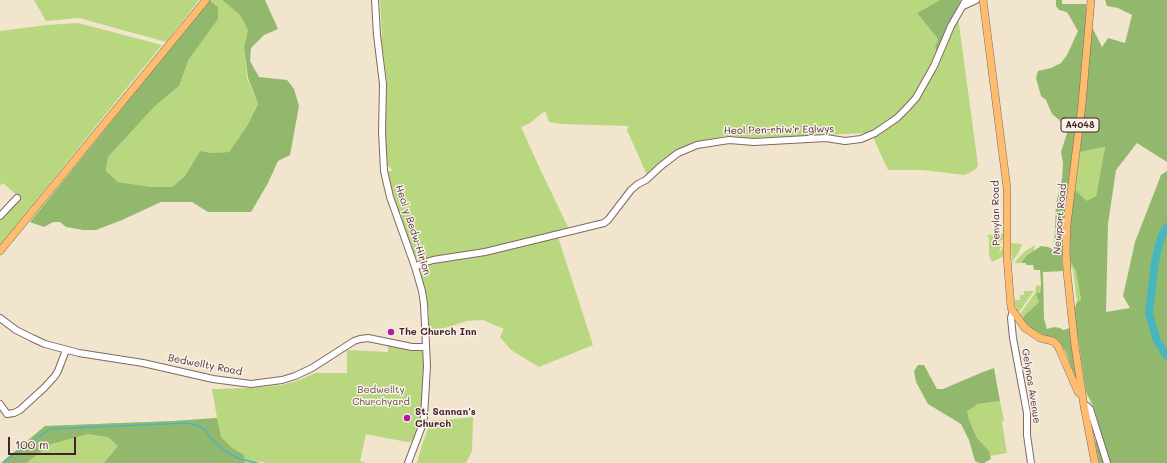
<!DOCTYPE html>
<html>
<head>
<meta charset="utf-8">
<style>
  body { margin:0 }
  #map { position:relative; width:1167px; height:463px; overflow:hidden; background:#f1e6cd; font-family:Mali,sans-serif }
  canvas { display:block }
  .scale { position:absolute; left:8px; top:437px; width:68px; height:18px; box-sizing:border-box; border:2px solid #4a1f2b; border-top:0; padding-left:5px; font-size:12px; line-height:14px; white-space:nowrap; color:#4a1f2b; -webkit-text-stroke:3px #f7f3e8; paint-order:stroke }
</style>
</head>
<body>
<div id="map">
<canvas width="1167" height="463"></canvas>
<div class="scale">100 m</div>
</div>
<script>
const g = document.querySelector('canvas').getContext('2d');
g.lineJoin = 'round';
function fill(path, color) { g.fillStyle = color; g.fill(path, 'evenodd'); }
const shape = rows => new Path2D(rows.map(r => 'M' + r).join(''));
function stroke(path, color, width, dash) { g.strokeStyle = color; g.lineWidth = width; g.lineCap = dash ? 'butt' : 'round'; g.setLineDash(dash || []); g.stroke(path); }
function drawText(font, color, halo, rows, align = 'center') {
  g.font = font + ' Mali,sans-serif'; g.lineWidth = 3; g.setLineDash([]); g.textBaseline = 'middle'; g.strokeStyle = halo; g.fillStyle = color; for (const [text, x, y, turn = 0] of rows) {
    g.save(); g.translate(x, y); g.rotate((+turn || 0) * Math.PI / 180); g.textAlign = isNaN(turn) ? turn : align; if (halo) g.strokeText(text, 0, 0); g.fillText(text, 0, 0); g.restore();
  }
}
const green = shape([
  [34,0,199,0,166,42,79,18,46,21],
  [211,0,222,0,240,15,248,30,244,48,247,78,258,104,247,126,229,152,211,153,200,151,185,176,172,187,152,187,118,182,106,171,108,157,155,106,179,86,189,59,200,42,218,7],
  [380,0,940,0,917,13,938,39,935,47,938,55,914,97,895,116,869,133,754,138,725,136,700,141,681,148,664,159,647,175,627,130,629,126,562,124,549,122,545,111,530,123,521,127,541,171,569,229,484,250,421,259,416,258,407,238,394,199,389,179,388,172,393,170,387,165,385,137,387,81,381,36,382,36],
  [958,17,978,165,976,169,965,175,923,170,888,170,873,137,919,98,934,72],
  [78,23,162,45,134,79,0,245,0,220,20,198,3,183,0,186,0,31,47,25],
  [1105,147,1096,196,1087,202,1074,189,1080,152],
  [1004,234,1003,240,999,241,999,242,1004,243,1002,243,999,252,1000,252,1004,245,1004,256,992,262,989,255,989,239,987,235],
  [558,237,593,345,539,367,511,350,500,337,504,329,483,320,467,321,429,333,429,314,426,294,421,276,422,268,428,264],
  [1011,243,1022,244,1019,252,1012,262],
  [1068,244,1070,261,1076,271,1081,300,1077,302,1073,270,1069,266],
  [1035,245,1034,251,1026,256,1021,263,1014,263,1024,252],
  [1041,285,1038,298,1039,302,1024,316,1023,319,1020,314,1035,293,1036,286],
  [1024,291,1034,291,1019,312,1015,305,1015,300,1020,300,1020,295,1024,295],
  [388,344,400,348,420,350,423,352,425,367,421,422,414,440,410,442,407,442,366,434,360,461,366,463,266,463,259,461,260,463,1,463,45,426,174,421,217,418,212,389,252,388,282,385,297,381,315,373,347,373,347,350,388,352],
  [1000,401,1004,420,1002,422,1007,453,990,456,989,451,977,438,969,420,966,411,978,404],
  [473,417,472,451,466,463,417,463,422,445,431,420,445,420]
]);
const forest = shape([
  [210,0,218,7,218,19,189,59,179,86,155,106,108,157,106,171,118,182,152,187,172,187,185,176,200,151,211,153,229,152,247,126,258,104,248,78,244,48,248,30,240,15,222,0,265,0,278,29,264,35,251,48,250,61,259,77,287,80,294,89,299,106,290,155,278,161,268,183,251,212,208,212,192,202,161,202,122,220,96,230,83,230,66,227,60,222,53,222,44,227,30,222],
  [940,0,961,0,949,26,938,55,935,47,938,39,917,13],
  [1056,0,1062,0,1062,4,1086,4,1086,19,1075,146,1064,219,1062,259,1063,271,1043,272,1044,319,1047,329,1054,327,1060,328,1063,330,1070,328,1073,355,1078,386,1066,352,1057,339,1035,332,1028,325,1023,319,1024,316,1039,302,1036,294,1040,292,1041,285,1040,270,1034,270,1033,265,1026,265,1026,263,1021,263,1026,256,1041,246,1048,247,1054,250,1056,204,1062,179,1063,163,1061,152,1068,130,1064,124,1052,114,1046,100,1041,96,1036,78,1038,71,1051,68,1061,63,1067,55,1078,31,1067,12,1059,10,1056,6],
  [1105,0,1167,0,1167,162,1137,143,1116,170,1108,224,1106,312,1130,308,1123,296,1135,242,1161,175,1167,171,1167,463,1110,463,1094,408,1086,392,1074,310,1077,302,1081,300,1076,271,1070,261,1068,244,1074,189,1087,201,1096,196,1105,147,1080,152,1092,27,1102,47,1108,38,1125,43,1132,15,1118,8,1107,6],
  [918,365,924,365,937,389,943,389,983,372,994,368,1000,401,978,404,967,411,969,420,977,438,989,451,991,459,984,463,979,463,975,461,969,440,961,424,928,404,916,382,914,371],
  [217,418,221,437,232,448,244,455,245,463,104,463,118,446,108,437,88,434,51,444,26,463,1,463,45,426,174,421],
  [1095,441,1098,442,1105,463,1099,463]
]);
const stream = shape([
  [4,463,7,459,50,429,186,423,197,425,205,430,212,439,225,451,238,458,256,463]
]);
const river = shape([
  [1167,227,1162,235,1158,248,1155,262,1149,313,1157,341,1167,356]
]);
const minor = shape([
  [375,0,377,35,383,84,382,132,384,171,390,197,415,267,422,291,424,304,427,366,424,417,422,426,408,463],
  [963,6,976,0],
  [0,216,17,198],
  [415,267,423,263,433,260,485,252,604,223,608,220,631,190,638,184,646,180,661,166,678,153,697,145,729,140,754,142,826,138,845,141,861,139,875,133,897,118,906,109,916,98,934,66,951,26,966,0],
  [1014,312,1012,314,1011,318,1013,338,1027,413,1027,435,1031,463],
  [0,318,16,330,32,338,45,344,79,353,143,363,213,379,251,384,282,380,295,376,312,368,354,341,360,339,368,338,412,347,426,347],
  [0,404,7,414,14,413,20,410,44,388,55,376,58,371,66,350],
  [1084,406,1087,406,1090,409,1107,463]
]);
const major = shape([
  [983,0,1007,188,1007,257,1011,308,1025,328,1040,338,1053,341,1058,346,1078,392,1080,394,1082,394],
  [1091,0,1082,104,1067,224,1066,249,1067,272,1075,346,1084,406,1095,463],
  [0,251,206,0]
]);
const markers = [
  [391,332,4,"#b5179e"],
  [407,418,4,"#b5179e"]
];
const shields = [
  [1080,125,38]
];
const shieldNames = [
  ["A4048",1080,125]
];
const streetNames = [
  ["Heol Pen-rhiw'r Eglwys",779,130,-1],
  ["Penylan Road",996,213,-91],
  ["Newport Road",1060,219,-85],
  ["Heol y Bedw-Hirion",413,230,72],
  ["Bedwellty Road",205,365,11],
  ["Gelynos Avenue",1031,386,81]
];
const poiNames = [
  ["The Church Inn",399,332],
  ["St. Sannan's",415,412],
  ["Church",415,424]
];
const parkNames = [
  ["Bedwellty",381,390],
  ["Churchyard",381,402]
];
fill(green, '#b9d77e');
fill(forest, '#92b86d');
stroke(stream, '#48b7bd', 1.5);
stroke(river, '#48b7bd', 8);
stroke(minor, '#846564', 8);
stroke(major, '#846564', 8);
stroke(minor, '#fff', 6);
stroke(major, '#fcbd6f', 7);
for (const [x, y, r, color] of markers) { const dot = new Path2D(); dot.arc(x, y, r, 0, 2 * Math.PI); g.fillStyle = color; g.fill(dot); stroke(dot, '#f7f3e8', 1.5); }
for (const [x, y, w] of shields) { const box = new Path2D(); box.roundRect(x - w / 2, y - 7, w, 14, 3); g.fillStyle = '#f7f3e8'; g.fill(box); stroke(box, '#4a1f2b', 1); }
drawText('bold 9px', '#4a1f2b', null, shieldNames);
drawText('10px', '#4a1f2b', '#f7f3e8', streetNames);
drawText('bold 10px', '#4a1f2b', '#f7f3e8', poiNames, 'left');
drawText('10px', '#664d40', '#f7f3e8', parkNames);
</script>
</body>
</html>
